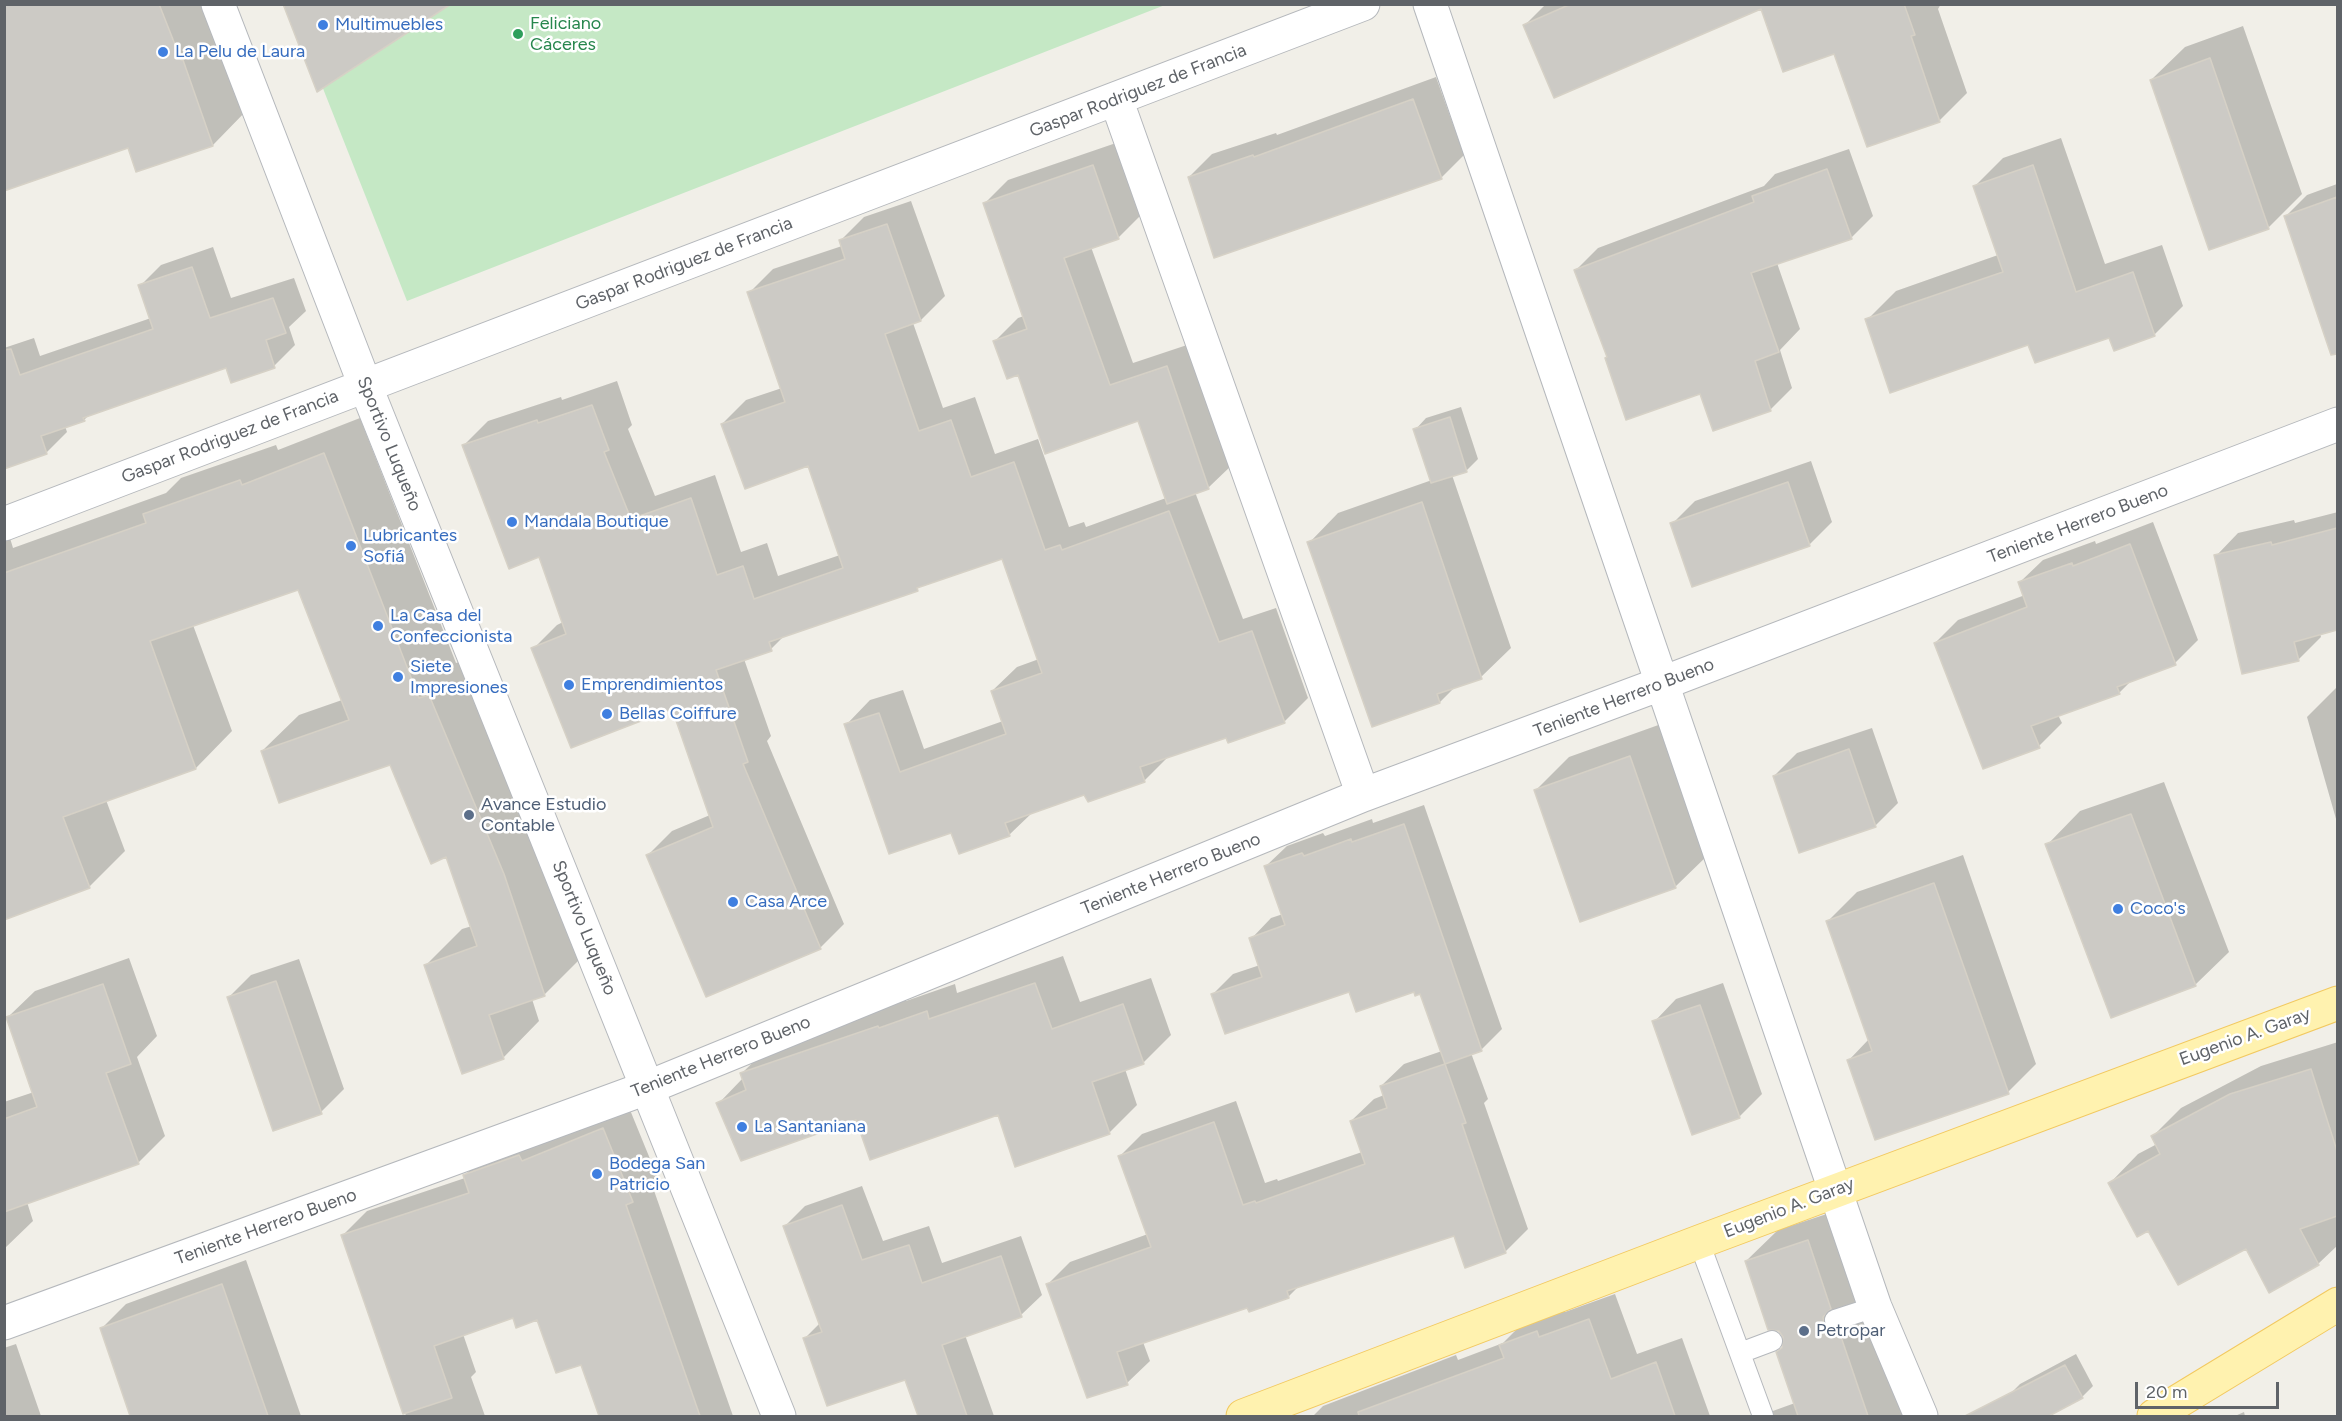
<!DOCTYPE html>
<html>
<head>
<meta charset="utf-8">
<style>
  body { margin:0 }
  #map { position:relative; width:2342px; height:1421px; overflow:hidden; background:#f1efe8; font-family:Figtree,sans-serif }
  canvas { display:block }
  .frame { position:absolute; inset:0; border:6px solid #5f6368; pointer-events:none }
  .scale { position:absolute; left:2135px; top:1382px; width:144px; height:27px; box-sizing:border-box; border:3px solid #5f6368; border-top:0; padding-left:8px; font-size:18px; line-height:21px; white-space:nowrap; color:#5f6368; -webkit-text-stroke:4px #fff; paint-order:stroke }
</style>
</head>
<body>
<div id="map">
<canvas width="2342" height="1421"></canvas>
<div class="frame"></div>
<div class="scale">20 m</div>
</div>
<script>
const g = document.querySelector('canvas').getContext('2d');
g.lineJoin = 'round';
function fill(path, color) { g.fillStyle = color; g.fill(path, 'evenodd'); }
const shape = rows => new Path2D(rows.map(r => 'M' + r).join(''));
function stroke(path, color, width, dash) { g.strokeStyle = color; g.lineWidth = width; g.lineCap = dash ? 'butt' : 'round'; g.setLineDash(dash || []); g.stroke(path); }
function drawText(font, color, halo, rows, align = 'center') {
  g.font = font + ' Figtree,sans-serif'; g.lineWidth = 5; g.setLineDash([]); g.textBaseline = 'middle'; g.strokeStyle = halo; g.fillStyle = color; for (const [text, x, y, turn = 0] of rows) {
    g.save(); g.translate(x, y); g.rotate((+turn || 0) * Math.PI / 180); g.textAlign = isNaN(turn) ? turn : align; if (halo) g.strokeText(text, 0, 0); g.fillText(text, 0, 0); g.restore();
  }
}
const green = shape([
  [290,5,1165,5,407,301]
]);
const shadow = shape([
  [4,4,210,4,249,108,213,145,137,170,129,147],
  [1546,4,1941,4,1938,9,1967,93,1940,120,1868,145,1835,52,1762,7,1525,25],
  [2243,26,2302,194,2268,228,2151,80,2185,47],
  [1436,77,1464,155,1441,178,1189,177,1212,154,1276,133,1277,135],
  [2061,138,2105,264,2162,245,2183,306,2155,334,2115,349,2110,336,2029,343,1867,320,1896,291,1998,255,1974,187,2003,158],
  [1116,143,1141,215,1118,238,1091,247,1133,363,1190,344,1232,465,1209,487,1195,492,1243,619,1276,608,1308,698,1284,722,1227,736,1168,757,1144,781,1085,793,1033,812,1009,835,952,831,846,725,870,700,903,690,924,749,1003,721,992,691,1017,667,1039,659,1003,557,786,634,771,649,744,659,771,736,767,741,844,924,820,948,648,855,672,831,710,815,673,707,533,649,557,625,563,622,540,555,464,445,488,421,561,397,562,400,617,381,632,425,628,429,655,496,715,475,741,552,767,543,778,576,840,555,809,464,722,424,746,400,782,388,749,293,773,269,842,246,840,241,864,217,911,201,945,296,921,320,913,323,943,408,975,397,995,454,1038,439,1069,527,1084,522,1086,527,1166,498,1139,419,1019,373,995,341,1018,318,1024,316,985,203,1008,180],
  [1849,149,1873,216,1851,238,1777,263,1800,329,1780,350,1792,388,1770,410,1701,392,1608,356,1576,270,1598,248,1764,186,1775,174],
  [2338,182,2338,286,2312,295,2285,217,2307,195,2337,184],
  [213,247,231,298,294,278,306,311,289,327,295,345,274,366,232,381,227,367,90,414,84,420,65,426,67,432,46,453,4,467,4,348,34,338,40,356,151,318,140,286,161,265],
  [1461,407,1478,459,1467,470,1452,475,1511,648,1481,677,1455,687,1440,702,1309,543,1338,513,1432,480,1415,430,1426,418],
  [360,418,456,663,465,660,581,958,545,994,532,999,539,1021,503,1058,426,965,462,929,472,926,447,855,391,763,262,751,299,715,342,700,299,588,193,625,232,731,196,768,106,800,125,851,89,887,4,919,4,540,10,538,13,548,166,493,181,478,276,445,278,450],
  [1811,461,1832,522,1809,545,1672,524,1695,501],
  [2338,512,2338,628,2320,633,2321,637,2298,660,2216,556,2238,533,2294,520,2295,523],
  [2153,522,2198,640,2175,663,2132,680,2119,693,2058,715,2062,723,2039,746,1935,643,1958,620,2025,595,2020,582,2043,560,2095,541,2096,544],
  [2338,686,2338,826,2307,717],
  [1664,723,1709,854,1675,887,1536,790,1569,757],
  [1872,728,1898,803,1875,826,1774,776,1797,753],
  [2164,782,2229,952,2195,985,2047,845,2080,811],
  [1424,805,1502,1029,1481,1050,1471,1053,1488,1099,1484,1103,1528,1229,1505,1252,1455,1234,1301,1284,1288,1297,1248,1306,1143,1342,1150,1361,1127,1383,1048,1284,1070,1262,1148,1234,1120,1156,1142,1134,1236,1101,1265,1183,1277,1179,1278,1181,1362,1152,1351,1121,1374,1099,1384,1095,1381,1086,1404,1064,1442,1051,1421,992,1415,990,1213,994,1233,974,1260,965,1251,939,1271,918,1283,914,1266,866,1287,846,1323,833,1325,836,1372,819,1373,823],
  [1963,855,2036,1064,2008,1092,1849,1060,1869,1039,1828,921,1857,892],
  [1063,956,1080,1002,1151,978,1171,1035,1143,1063,1125,1069,1137,1105,1110,1132,1016,1165,998,1113,857,1118,718,1104,743,1078,742,1073,770,1046,906,999,906,1001,955,984,957,993],
  [129,958,157,1036,137,1057,165,1136,139,1162,27,1202,33,1221,4,1249,4,1102,34,1092,8,1017,35,991],
  [299,959,344,1089,321,1112,228,998,251,975],
  [1723,983,1762,1094,1739,1117,1654,1022,1676,999],
  [2338,1042,2338,1245,2318,1264,2270,1291,2246,1247,2149,1229,2110,1183,2138,1154,2157,1144,2152,1137,2181,1108,2261,1066],
  [628,1105,657,1176,651,1182,733,1416,601,1416,582,1363,538,1318,514,1316,463,1334,476,1372,471,1377,485,1416,406,1416,343,1235,367,1211,465,1178,464,1176,489,1151],
  [862,1186,883,1241,929,1226,942,1263,1021,1236,1042,1295,1021,1315,965,1335,994,1416,919,1416,906,1378,805,1338,820,1323,785,1226,805,1206],
  [1839,1210,1910,1416,1766,1416,1770,1412,1795,1403,1783,1347,1785,1337,1746,1261,1778,1230],
  [246,1260,301,1416,132,1416,101,1329,126,1304],
  [1615,1294,1637,1354,1682,1338,1710,1416,1313,1416,1323,1406,1456,1355,1458,1360,1503,1343,1527,1319,1563,1306,1565,1312],
  [16,1344,41,1416,4,1416,4,1348],
  [2076,1354,2093,1386,2082,1397,2046,1416,2020,1416,2009,1395,2020,1384],
  [2244,1412,2245,1416,2235,1416]
]);
const building = shape([
  [4,4,159,4,181,60,183,60,213,146,136,172,128,148,4,191,4,4],
  [283,4,451,4,317,92,283,4],
  [1571,4,1904,4,1915,35,1911,36,1940,122,1867,147,1834,54,1783,72,1761,9,1554,98,1523,25,1571,4],
  [2210,58,2269,229,2209,250,2150,80,2210,58],
  [1413,99,1442,179,1214,258,1188,177,1253,155,1254,157,1413,99],
  [1093,165,1119,239,1064,258,1110,385,1167,366,1209,489,1167,504,1138,421,1045,454,1018,375,1007,379,993,341,1027,329,983,203,1093,165],
  [2033,165,2076,292,2133,272,2155,336,2114,351,2109,338,2035,363,2028,345,1890,393,1865,319,2003,272,1973,186,2033,165],
  [1827,169,1852,239,1751,273,1779,352,1755,361,1771,411,1713,431,1700,394,1626,420,1605,358,1607,357,1574,270,1754,202,1752,196,1827,169],
  [2337,197,2337,354,2331,355,2284,216,2337,197],
  [887,224,921,321,885,334,919,431,951,420,971,477,1014,462,1045,550,1060,545,1062,550,1169,511,1219,642,1252,631,1285,723,1228,743,1226,738,1140,767,1145,782,1088,802,1084,795,1005,823,1010,836,959,854,951,833,889,854,844,724,879,713,900,772,1006,734,991,691,1042,673,1002,559,917,588,918,591,769,642,772,651,716,670,748,762,743,764,821,949,706,997,646,855,713,827,672,709,571,748,531,648,566,634,539,557,509,569,462,445,537,420,538,423,592,405,609,450,604,452,631,519,691,498,717,575,743,566,754,599,843,568,808,466,745,489,721,424,785,402,747,292,845,259,839,240,887,224],
  [192,267,210,318,273,298,286,333,266,340,275,368,231,383,226,368,83,418,85,421,41,436,47,454,4,469,4,350,11,349,20,375,153,329,138,285,192,267],
  [1450,417,1467,472,1431,483,1413,429,1450,417],
  [324,453,419,698,429,695,504,874,545,996,489,1015,504,1059,462,1074,424,965,477,946,446,857,431,864,390,765,279,803,261,751,349,720,298,590,150,641,196,769,63,817,90,888,4,920,4,573,146,523,143,514,240,480,242,485,324,453],
  [1788,482,1810,546,1692,587,1670,523,1788,482],
  [1422,502,1482,679,1437,694,1440,703,1372,727,1307,542,1422,502],
  [2337,528,2337,630,2294,642,2299,661,2242,674,2214,555,2271,542,2272,545,2337,528],
  [2130,544,2176,665,2117,687,2120,694,2031,726,2040,748,1983,769,1934,643,2027,607,2018,582,2072,563,2073,566,2130,544],
  [1849,749,1876,827,1799,853,1773,776,1849,749],
  [1630,756,1676,888,1580,922,1534,790,1630,756],
  [2131,814,2196,986,2111,1018,2045,844,2131,814],
  [1404,824,1482,1051,1445,1064,1420,994,1415,996,1414,992,1356,1012,1349,992,1225,1034,1211,994,1262,977,1249,938,1285,925,1264,866,1302,853,1304,856,1351,839,1352,842,1404,824],
  [1934,883,2009,1094,1875,1140,1847,1060,1872,1051,1826,921,1934,883],
  [276,981,322,1114,273,1131,227,997,276,981],
  [1035,983,1052,1029,1123,1004,1144,1064,1092,1082,1110,1134,1015,1167,998,1115,870,1160,856,1120,741,1161,716,1103,746,1090,740,1073,878,1026,879,1028,927,1011,929,1019,1035,983],
  [103,984,131,1064,106,1073,139,1164,4,1212,4,1119,37,1107,6,1017,103,984],
  [1700,1005,1740,1118,1692,1135,1652,1021,1700,1005],
  [1445,1064,1466,1123,1462,1124,1506,1253,1465,1268,1454,1236,1287,1291,1289,1298,1249,1312,1247,1308,1117,1352,1128,1385,1087,1398,1046,1284,1151,1247,1118,1156,1214,1122,1243,1205,1255,1201,1256,1203,1365,1164,1350,1121,1387,1108,1380,1086,1445,1064],
  [2311,1069,2337,1151,2337,1216,2300,1229,2319,1265,2269,1293,2246,1249,2178,1285,2148,1231,2137,1237,2108,1183,2160,1154,2151,1136,2230,1094,2311,1069],
  [603,1128,633,1202,626,1205,700,1416,599,1416,581,1365,556,1373,537,1320,516,1328,513,1318,434,1346,452,1398,403,1414,341,1235,469,1193,463,1175,519,1155,522,1161,603,1128],
  [842,1205,862,1260,909,1245,922,1283,1001,1256,1022,1317,942,1345,967,1416,918,1416,905,1380,827,1406,803,1338,822,1332,783,1226,842,1205],
  [1808,1240,1831,1309,1823,1317,1824,1324,1832,1332,1839,1331,1868,1416,1798,1416,1776,1352,1782,1348,1783,1337,1779,1331,1768,1330,1745,1261,1808,1240],
  [222,1284,268,1416,130,1416,100,1328,222,1284],
  [1589,1319,1611,1379,1656,1362,1675,1416,1359,1416,1358,1412,1504,1358,1499,1345,1537,1331,1539,1337,1589,1319],
  [2065,1365,2083,1398,2049,1416,1965,1416,2065,1365]
]);
const service = shape([
  [1699,1242,1763,1416],
  [1835,1320,1875,1307],
  [1740,1353,1772,1341]
]);
const minor = shape([
  [1430,4,1875,1307,1921,1416],
  [1116,99,1363,795],
  [4,524,1363,4],
  [4,1323,649,1087,1363,795,1663,683,2338,424]
]);
const tertiary = shape([
  [218,4,365,385,779,1416]
]);
const primary = shape([
  [1243,1416,1699,1242,2338,1003],
  [2154,1416,2338,1304]
]);
const markers = [
  [323,25,6,"#3f7fe0"],
  [518,34,6,"#2e9e5b"],
  [163,52,6,"#3f7fe0"],
  [512,522,6,"#3f7fe0"],
  [351,546,6,"#3f7fe0"],
  [378,626,6,"#3f7fe0"],
  [398,677,6,"#3f7fe0"],
  [569,685,6,"#3f7fe0"],
  [607,714,6,"#3f7fe0"],
  [469,815,6,"#5c6f8a"],
  [733,902,6,"#3f7fe0"],
  [2118,909,6,"#3f7fe0"],
  [742,1127,6,"#3f7fe0"],
  [597,1174,6,"#3f7fe0"],
  [1804,1331,6,"#5c6f8a"]
];
const leisureNames = [
  ["Feliciano",530,24],
  ["Cáceres",530,45]
];
const shopNames = [
  ["Multimuebles",335,25],
  ["La Pelu de Laura",175,52],
  ["Mandala Boutique",524,522],
  ["Lubricantes",363,536],
  ["Sofiá",363,557],
  ["La Casa del",390,616],
  ["Confeccionista",390,637],
  ["Siete",410,667],
  ["Impresiones",410,688],
  ["Emprendimientos",581,685],
  ["Bellas Coiffure",619,714],
  ["Casa Arce",745,902],
  ["Coco's",2130,909],
  ["La Santaniana",754,1127],
  ["Bodega San",609,1164],
  ["Patricio",609,1185]
];
const streetNames = [
  ["Gaspar Rodriguez de Francia",1138,91,-21],
  ["Gaspar Rodriguez de Francia",684,264,-21],
  ["Gaspar Rodriguez de Francia",230,437,-21],
  ["Sportivo Luqueño",389,444,68],
  ["Teniente Herrero Bueno",2078,524,-21],
  ["Teniente Herrero Bueno",1624,698,-21],
  ["Teniente Herrero Bueno",1171,874,-22],
  ["Sportivo Luqueño",584,928,68],
  ["Eugenio A. Garay",2245,1037,-20],
  ["Teniente Herrero Bueno",721,1057,-22],
  ["Eugenio A. Garay",1789,1208,-21],
  ["Teniente Herrero Bueno",266,1227,-20]
];
const serviceNames = [
  ["Avance Estudio",481,805],
  ["Contable",481,826],
  ["Petropar",1816,1331]
];
fill(green, '#c5e8c5');
fill(shadow, '#0003');
fill(building, '#cccac5');
stroke(building, '#d6d1c6', 1.5);
stroke(service, '#b5b8bc', 22);
stroke(minor, '#b5b8bc', 35);
stroke(tertiary, '#b5b8bc', 35);
stroke(primary, '#f2c960', 35);
stroke(service, '#fff', 20);
stroke(minor, '#fff', 33);
stroke(tertiary, '#fff', 33);
stroke(primary, '#fff2af', 33);
for (const [x, y, r, color] of markers) { const dot = new Path2D(); dot.arc(x, y, r, 0, 2 * Math.PI); g.fillStyle = color; g.fill(dot); stroke(dot, '#fff', 2); }
drawText('18px', '#27864d', '#fff', leisureNames, 'left');
drawText('18px', '#366cbe', '#fff', shopNames, 'left');
drawText('18px', '#5f6368', '#fff', streetNames);
drawText('18px', '#4e5e75', '#fff', serviceNames, 'left');
</script>
</body>
</html>
